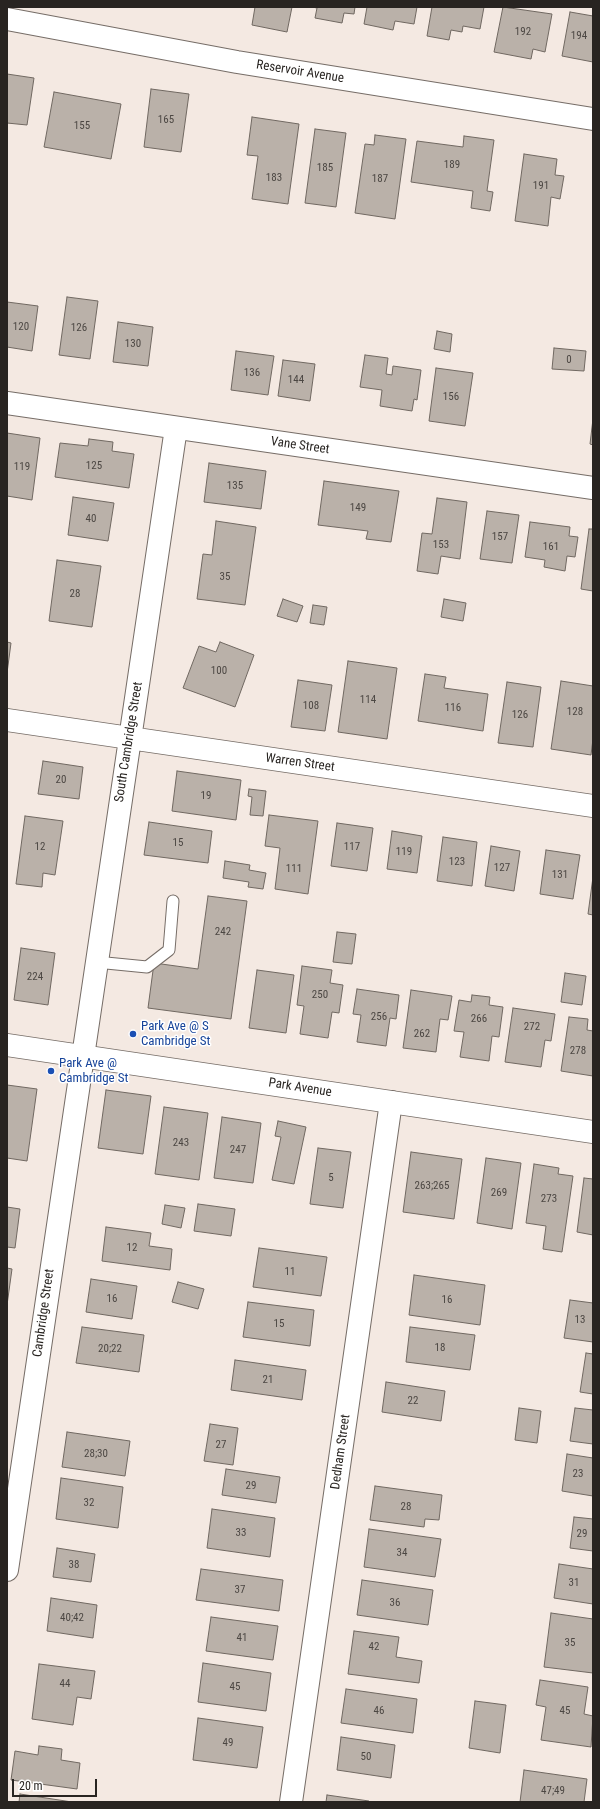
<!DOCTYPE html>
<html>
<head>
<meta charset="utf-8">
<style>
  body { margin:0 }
  #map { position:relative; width:600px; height:1809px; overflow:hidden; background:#f4e9e2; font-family:"Roboto Condensed",sans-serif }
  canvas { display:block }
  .frame { position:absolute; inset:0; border:8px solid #282421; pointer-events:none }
  .scale { position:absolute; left:12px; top:1779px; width:85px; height:18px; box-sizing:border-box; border:2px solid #282421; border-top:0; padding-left:5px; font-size:12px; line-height:14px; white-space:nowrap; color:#282421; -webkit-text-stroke:3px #fff; paint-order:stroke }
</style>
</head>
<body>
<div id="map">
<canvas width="600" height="1809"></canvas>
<div class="frame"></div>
<div class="scale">20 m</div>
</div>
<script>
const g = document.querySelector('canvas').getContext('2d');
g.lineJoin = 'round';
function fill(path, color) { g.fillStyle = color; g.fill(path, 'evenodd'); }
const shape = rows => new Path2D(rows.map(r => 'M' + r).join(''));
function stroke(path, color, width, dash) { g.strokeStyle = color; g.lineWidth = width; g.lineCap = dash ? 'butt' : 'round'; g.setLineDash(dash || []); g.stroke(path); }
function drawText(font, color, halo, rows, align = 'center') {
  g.font = font + ' "Roboto Condensed",sans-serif'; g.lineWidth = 3; g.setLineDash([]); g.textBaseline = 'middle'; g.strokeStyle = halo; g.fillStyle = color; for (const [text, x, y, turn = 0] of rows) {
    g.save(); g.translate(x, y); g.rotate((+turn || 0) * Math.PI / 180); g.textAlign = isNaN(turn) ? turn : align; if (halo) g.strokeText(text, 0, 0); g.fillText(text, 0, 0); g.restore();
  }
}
const building = shape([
  [255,7,292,7,287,32,252,25,255,7],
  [312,7,355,7,354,14,344,13,342,23,315,18,317,8,312,7],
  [367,7,417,7,414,24,395,21,393,30,364,24,367,7],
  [432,7,484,7,480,29,463,26,462,32,451,30,449,40,427,36,432,7],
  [503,7,552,14,545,52,533,49,531,59,494,52,503,7],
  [570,12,593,16,593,62,562,56,570,12],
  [7,74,34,78,27,125,7,123,7,74],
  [151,89,189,94,181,152,144,147,151,89],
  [54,92,121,104,111,159,44,147,54,92],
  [252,117,299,124,288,204,252,199,258,156,247,155,252,117],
  [315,129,346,133,336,207,305,203,315,129],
  [375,135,406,139,395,219,355,213,365,144,374,145,375,135],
  [464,136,494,140,487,191,493,192,490,211,471,208,473,191,411,182,417,141,463,147,464,136],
  [524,154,557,159,555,175,564,176,560,199,551,197,548,226,515,221,524,154],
  [67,297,98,301,90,359,59,355,67,297],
  [7,302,38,306,32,351,7,347,7,302],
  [118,322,153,327,148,366,113,362,118,322],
  [437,331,452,334,450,352,434,349,437,331],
  [554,348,586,351,584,371,552,369,554,348],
  [236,351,274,356,268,395,231,390,236,351],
  [365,355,388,358,386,374,392,375,393,366,421,370,417,400,414,399,412,411,380,406,382,390,360,387,365,355],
  [283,360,315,364,310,401,278,396,283,360],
  [436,368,473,373,465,426,429,421,436,368],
  [593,419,593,445,590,444,593,419],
  [7,433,40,438,32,500,7,496,7,433],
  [89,439,113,442,112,451,134,454,129,488,55,477,60,443,88,446,89,439],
  [209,463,266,471,261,509,204,502,209,463],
  [324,481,399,491,391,542,366,539,368,531,318,525,324,481],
  [73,497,114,503,108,541,68,535,73,497],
  [437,498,467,502,460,559,441,556,438,574,417,571,422,533,432,534,437,498],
  [487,511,519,515,512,563,480,559,487,511],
  [216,521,256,527,245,605,197,599,203,554,212,555,216,521],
  [530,522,570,527,569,536,578,537,575,557,567,556,565,571,544,567,545,560,525,557,530,522],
  [589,529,593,529,593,591,581,589,589,529],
  [57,560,101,566,92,627,49,621,57,560],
  [283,599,303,606,297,622,277,616,283,599],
  [444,599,466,603,463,621,441,617,444,599],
  [313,605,327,607,324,625,310,623,313,605],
  [7,642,11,643,7,673,7,642],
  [220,642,254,655,235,707,183,688,199,646,216,652,220,642],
  [348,661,397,668,387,739,338,732,348,661],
  [425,674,446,677,444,688,488,694,483,731,418,721,425,674],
  [298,680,332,685,325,731,291,727,298,680],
  [561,681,593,686,593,739,591,755,551,749,561,681],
  [507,682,541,687,533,747,498,743,507,682],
  [43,761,83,767,79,799,38,794,43,761],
  [177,771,241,780,236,820,172,811,177,771],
  [249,789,266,791,263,816,250,815,252,797,248,796,249,789],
  [269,815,318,821,308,894,275,889,280,848,265,846,269,815],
  [25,816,63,821,55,875,43,873,42,887,16,884,25,816],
  [149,822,212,831,208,863,144,855,149,822],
  [337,823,373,828,367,871,331,866,337,823],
  [392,831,422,836,417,873,387,869,392,831],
  [443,837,477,842,472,886,437,881,443,837],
  [491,846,520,851,514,891,485,886,491,846],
  [546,850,580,855,573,899,540,894,546,850],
  [225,861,250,865,249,870,266,873,263,889,248,887,249,882,223,878,225,861],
  [593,877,593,915,588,914,593,877],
  [208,896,247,901,231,1019,148,1008,154,963,198,969,208,896],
  [337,932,356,934,352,964,333,962,337,932],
  [21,948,55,953,48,1005,14,1000,21,948],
  [302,966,332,970,330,983,343,985,339,1013,332,1012,328,1038,300,1034,304,1006,297,1005,302,966],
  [257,970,294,975,286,1033,249,1028,257,970],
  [565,973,586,976,582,1005,561,1002,565,973],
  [357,989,399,995,396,1019,390,1018,386,1046,357,1042,361,1015,353,1014,357,989],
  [411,990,452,996,448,1020,440,1019,436,1052,403,1048,411,990],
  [472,995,490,997,489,1005,503,1007,499,1037,492,1036,489,1061,460,1057,464,1032,454,1031,459,1000,471,1002,472,995],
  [513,1008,555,1014,551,1041,545,1040,541,1067,505,1062,513,1008],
  [569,1017,588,1019,587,1030,593,1031,593,1076,561,1071,569,1017],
  [7,1085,37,1089,27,1161,7,1158,7,1085],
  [106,1090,151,1096,143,1154,98,1148,106,1090],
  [164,1107,208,1113,199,1180,155,1174,164,1107],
  [222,1117,261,1123,253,1183,214,1178,222,1117],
  [278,1121,306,1127,294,1184,272,1180,281,1137,275,1136,278,1121],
  [318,1148,351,1152,343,1208,310,1204,318,1148],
  [411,1152,462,1159,454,1219,403,1212,411,1152],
  [486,1158,521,1163,512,1229,477,1223,486,1158],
  [534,1164,559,1168,558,1174,573,1176,562,1252,543,1249,546,1226,526,1223,534,1164],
  [584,1178,593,1179,593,1235,577,1232,584,1178],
  [198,1204,235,1209,231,1236,194,1231,198,1204],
  [165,1205,185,1208,181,1228,162,1224,165,1205],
  [7,1207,20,1209,15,1248,7,1247,7,1207],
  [106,1227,151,1233,149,1246,172,1249,170,1270,102,1261,106,1227],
  [259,1248,327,1257,321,1296,253,1287,259,1248],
  [7,1268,12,1269,7,1305,7,1268],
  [414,1275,485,1285,480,1325,409,1315,414,1275],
  [91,1279,137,1286,132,1319,86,1312,91,1279],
  [178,1282,204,1289,198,1309,172,1302,178,1282],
  [570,1300,593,1303,593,1342,564,1338,570,1300],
  [248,1302,314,1310,310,1346,243,1337,248,1302],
  [82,1327,144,1335,139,1372,76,1363,82,1327],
  [410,1327,475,1335,470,1370,406,1362,410,1327],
  [586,1353,593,1354,593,1394,580,1392,586,1353],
  [235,1360,306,1370,302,1400,231,1390,235,1360],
  [386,1382,445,1391,441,1421,382,1412,386,1382],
  [519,1408,541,1411,537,1443,515,1440,519,1408],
  [575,1408,593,1410,593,1444,570,1441,575,1408],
  [210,1424,238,1428,233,1465,204,1461,210,1424],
  [67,1432,130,1441,125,1476,62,1467,67,1432],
  [567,1454,593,1458,593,1496,562,1491,567,1454],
  [226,1469,280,1477,276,1503,222,1495,226,1469],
  [61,1478,123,1487,118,1528,56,1519,61,1478],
  [375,1486,442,1495,439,1520,425,1519,424,1527,370,1520,375,1486],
  [212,1509,275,1518,270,1557,207,1548,212,1509],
  [574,1517,593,1519,593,1551,570,1548,574,1517],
  [369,1529,441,1539,435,1577,364,1567,369,1529],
  [57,1548,95,1554,91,1582,53,1577,57,1548],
  [559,1564,593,1569,593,1604,554,1598,559,1564],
  [201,1569,283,1580,279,1611,196,1600,201,1569],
  [362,1580,433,1590,428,1625,357,1615,362,1580],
  [51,1598,97,1605,93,1638,47,1631,51,1598],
  [551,1613,593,1619,593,1673,544,1667,551,1613],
  [211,1617,278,1626,273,1660,206,1651,211,1617],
  [354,1631,399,1637,396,1657,422,1661,419,1683,348,1674,354,1631],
  [203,1663,271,1673,266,1711,198,1702,203,1663],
  [39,1664,95,1671,91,1699,77,1697,73,1725,32,1719,39,1664],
  [540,1680,588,1687,584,1714,593,1716,591,1747,541,1740,546,1707,536,1705,540,1680],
  [346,1689,417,1699,413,1733,341,1723,346,1689],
  [475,1701,506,1705,500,1753,469,1748,475,1701],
  [198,1718,263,1727,257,1768,193,1760,198,1718],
  [341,1737,395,1745,391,1778,337,1770,341,1737],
  [39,1746,62,1749,61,1760,80,1763,77,1789,11,1780,15,1751,38,1755,39,1746],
  [524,1770,587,1779,584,1802,520,1802,524,1770],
  [20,1794,72,1802,19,1802,20,1794],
  [327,1795,369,1801,369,1802,326,1802,327,1795]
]);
const service = shape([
  [96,962,147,967,169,950,173,901]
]);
const minor = shape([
  [7,403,593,488],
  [7,720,593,806],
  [7,1570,176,428],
  [291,1802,391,1102]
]);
const tertiary = shape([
  [7,19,237,62,593,119]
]);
const secondary = shape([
  [7,1045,593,1132]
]);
const markers = [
  [133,1034,4,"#1a4fb4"],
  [51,1071,4,"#1a4fb4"]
];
const numberNames = [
  ["192",523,32],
  ["194",579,36],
  ["165",166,120],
  ["155",82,126],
  ["189",452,165],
  ["185",325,168],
  ["183",274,178],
  ["187",380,179],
  ["191",541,186],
  ["120",21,327],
  ["126",79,328],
  ["130",133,344],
  ["0",569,360],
  ["136",252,373],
  ["144",296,380],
  ["156",451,397],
  ["125",94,466],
  ["119",22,467],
  ["135",235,486],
  ["149",358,508],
  ["40",91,519],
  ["157",500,537],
  ["153",441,545],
  ["161",551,547],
  ["35",225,577],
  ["28",75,594],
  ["100",219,671],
  ["114",368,700],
  ["108",311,706],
  ["116",453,708],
  ["128",575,712],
  ["126",520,715],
  ["20",61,780],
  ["19",206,796],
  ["15",178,843],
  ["12",40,847],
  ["117",352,847],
  ["119",404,852],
  ["123",457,862],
  ["127",502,868],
  ["111",294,869],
  ["131",560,875],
  ["242",223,932],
  ["224",35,977],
  ["250",320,995],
  ["256",379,1017],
  ["266",479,1019],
  ["272",532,1027],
  ["262",422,1034],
  ["278",578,1051],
  ["243",181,1143],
  ["247",238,1150],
  ["5",331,1178],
  ["263;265",432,1186],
  ["269",499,1193],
  ["273",549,1199],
  ["12",132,1248],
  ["11",290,1272],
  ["16",112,1299],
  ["16",447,1300],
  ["13",580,1320],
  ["15",279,1324],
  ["18",440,1348],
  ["20;22",110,1349],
  ["21",268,1380],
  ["22",413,1401],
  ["27",221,1445],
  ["28;30",96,1454],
  ["23",578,1474],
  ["29",251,1486],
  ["32",89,1503],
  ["28",406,1507],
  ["33",241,1533],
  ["29",582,1534],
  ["34",402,1553],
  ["38",74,1565],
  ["31",574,1583],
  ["37",240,1590],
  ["36",395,1603],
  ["40;42",72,1618],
  ["41",242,1638],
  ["35",570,1643],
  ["42",374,1647],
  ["44",65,1684],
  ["45",235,1687],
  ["46",379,1711],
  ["45",565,1711],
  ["49",228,1743],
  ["50",366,1757],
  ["47;49",553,1791]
];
const streetNames = [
  ["Reservoir Avenue",300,72,9],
  ["Vane Street",300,446,8],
  ["South Cambridge Street",129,742,-81],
  ["Warren Street",300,763,8],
  ["Park Avenue",300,1088,9],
  ["Cambridge Street",44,1313,-82],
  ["Dedham Street",341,1452,-82]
];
const transitNames = [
  ["Park Ave @ S",141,1027],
  ["Cambridge St",141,1042],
  ["Park Ave @",59,1064],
  ["Cambridge St",59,1079]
];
fill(building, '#bab1a9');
stroke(building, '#706861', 1);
stroke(service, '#766d67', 13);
stroke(minor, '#766d67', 24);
stroke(tertiary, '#766d67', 24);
stroke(secondary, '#766d67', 24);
stroke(service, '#fff', 11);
stroke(minor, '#fff', 22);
stroke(tertiary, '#fff', 22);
stroke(secondary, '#fff', 22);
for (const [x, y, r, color] of markers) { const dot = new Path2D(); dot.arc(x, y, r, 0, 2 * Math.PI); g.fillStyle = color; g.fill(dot); stroke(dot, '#fff', 1.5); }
drawText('11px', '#4c4743', null, numberNames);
drawText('13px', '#282421', '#fff', streetNames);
drawText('13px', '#164399', '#fff', transitNames, 'left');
</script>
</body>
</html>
